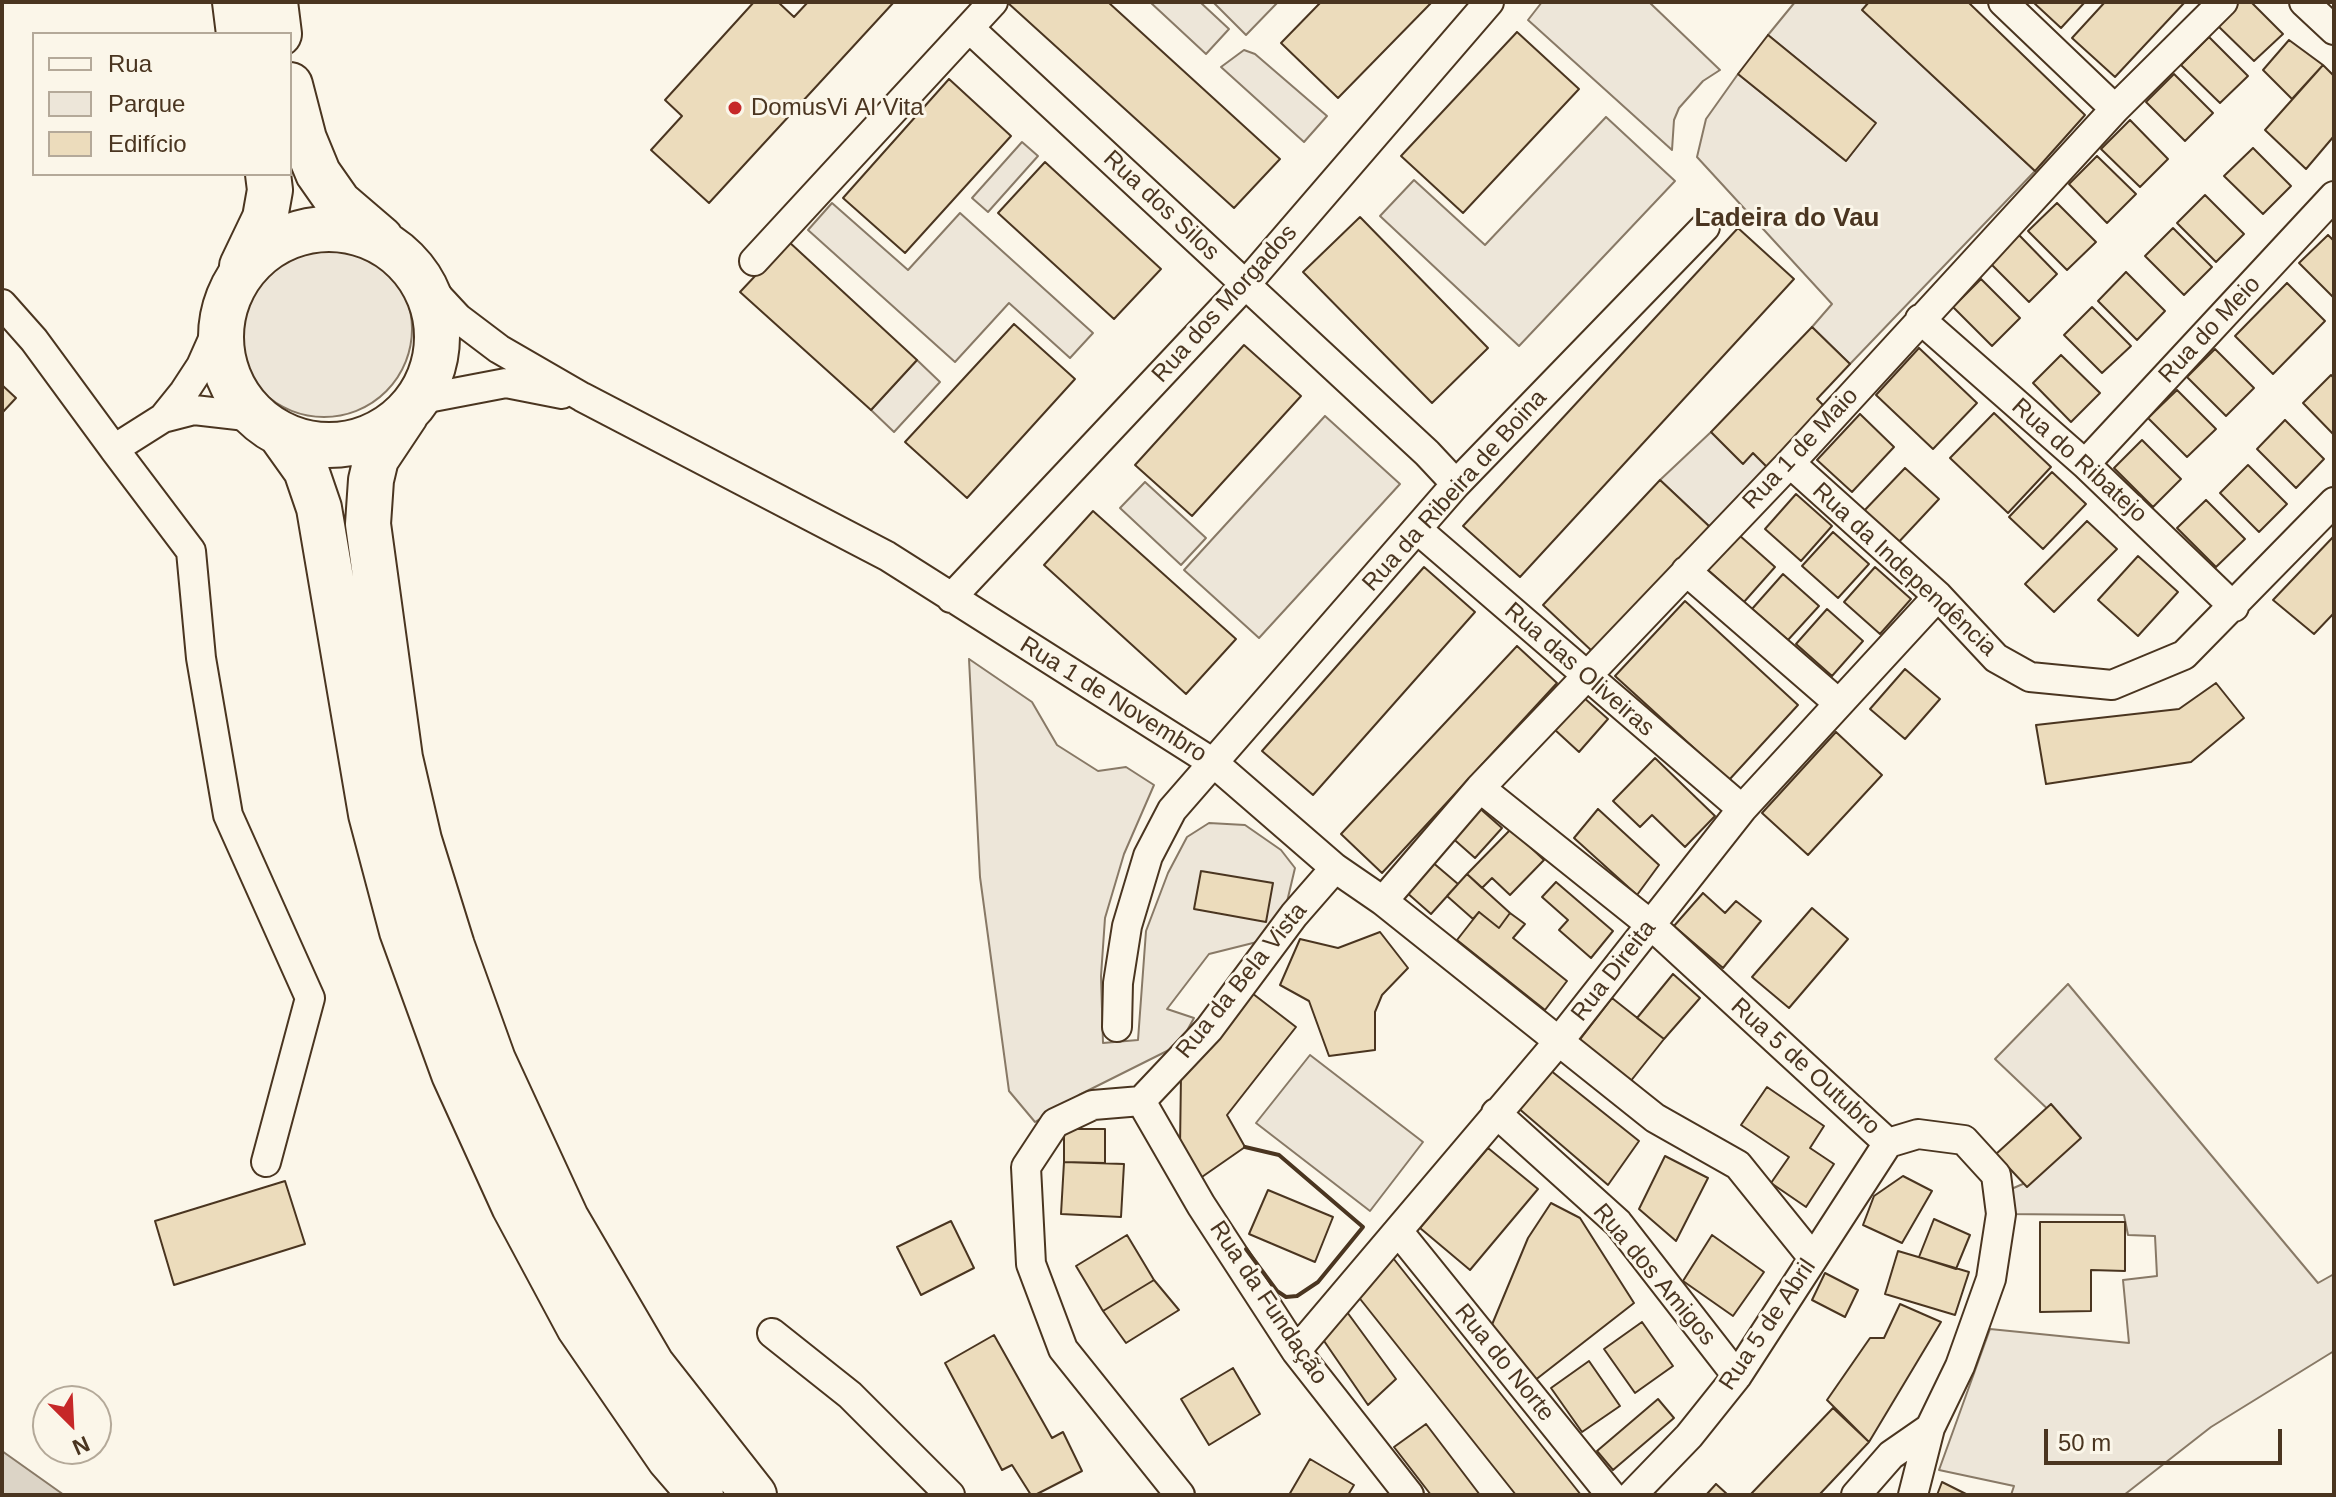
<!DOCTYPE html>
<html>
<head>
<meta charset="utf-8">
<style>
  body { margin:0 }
  #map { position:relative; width:2336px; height:1497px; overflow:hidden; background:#fbf6e9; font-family:Arial,sans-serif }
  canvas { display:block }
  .frame { position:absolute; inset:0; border:4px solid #4a3520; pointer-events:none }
  .legend { position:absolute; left:32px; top:32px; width:260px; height:144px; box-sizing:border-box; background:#fbf6e9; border:2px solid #b4a999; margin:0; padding:10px 14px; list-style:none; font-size:24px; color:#4a3520 }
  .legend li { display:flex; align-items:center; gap:16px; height:40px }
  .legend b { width:40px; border:2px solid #b4a999 }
  .north { position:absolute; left:32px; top:1385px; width:80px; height:80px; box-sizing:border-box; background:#fbf6e9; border:2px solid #b4a999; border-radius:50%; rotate:156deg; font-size:22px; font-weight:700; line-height:32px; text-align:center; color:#4a3520 }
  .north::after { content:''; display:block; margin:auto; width:28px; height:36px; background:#c62828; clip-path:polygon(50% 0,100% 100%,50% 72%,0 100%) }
  .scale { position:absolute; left:2044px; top:1429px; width:238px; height:36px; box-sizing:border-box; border:4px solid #4a3520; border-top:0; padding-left:10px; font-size:24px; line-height:28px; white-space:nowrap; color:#4a3520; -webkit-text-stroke:6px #fbf6e9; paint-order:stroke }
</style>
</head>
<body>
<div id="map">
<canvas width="2336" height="1497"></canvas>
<div class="frame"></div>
<ul class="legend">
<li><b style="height:10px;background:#fbf6e9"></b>Rua</li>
<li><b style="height:22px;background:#ede6d9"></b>Parque</li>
<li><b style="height:22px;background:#ecdcbc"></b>Edifício</li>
</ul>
<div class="north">N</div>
<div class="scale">50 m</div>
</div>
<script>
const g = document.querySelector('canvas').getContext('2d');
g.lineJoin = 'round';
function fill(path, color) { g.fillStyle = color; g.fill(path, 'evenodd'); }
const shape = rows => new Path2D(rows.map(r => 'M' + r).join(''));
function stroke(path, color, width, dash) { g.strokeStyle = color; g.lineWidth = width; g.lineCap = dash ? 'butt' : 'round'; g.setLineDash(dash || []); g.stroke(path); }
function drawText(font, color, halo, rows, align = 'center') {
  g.font = font + ' Arial,sans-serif'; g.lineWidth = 6; g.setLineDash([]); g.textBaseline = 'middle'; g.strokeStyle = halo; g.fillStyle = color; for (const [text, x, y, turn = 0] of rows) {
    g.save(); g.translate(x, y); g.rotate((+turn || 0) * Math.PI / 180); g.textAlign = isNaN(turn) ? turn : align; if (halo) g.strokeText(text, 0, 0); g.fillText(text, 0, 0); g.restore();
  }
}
const green = shape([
  [1150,2,1200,2,1229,29,1206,54,1150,2],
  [1213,2,1278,2,1246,35,1213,2],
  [1542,2,1649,2,1720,70,1703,81,1679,108,1674,120,1672,150,1528,20,1542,2],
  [1795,2,1869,2,1863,10,2035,171,1850,364,1812,327,1832,304,1697,157,1706,119,1738,74,1846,161,1875,123,1768,35,1795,2],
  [1244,50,1255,54,1327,116,1304,142,1221,67,1244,50],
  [1606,117,1675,181,1519,346,1380,216,1414,180,1485,245,1606,117],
  [1022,142,1038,156,988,212,972,198,1022,142],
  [832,203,908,270,960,213,1093,333,1070,358,1009,303,955,362,808,230,832,203],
  '236 329a88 88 0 1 1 176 0a88 88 0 1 1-176 0Z',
  [917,360,940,382,894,432,871,410,917,360],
  [1325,416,1400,484,1259,638,1184,570,1325,416],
  [1711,432,1742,463,1753,453,1768,468,1711,528,1660,480,1711,432],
  [1145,482,1206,538,1181,565,1120,508,1145,482],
  [969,659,1032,702,1057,745,1098,771,1126,767,1154,785,1124,854,1105,918,1101,976,1103,1043,1138,1040,1146,931,1168,873,1187,837,1209,823,1245,825,1281,850,1295,868,1286,906,1257,942,1209,954,1167,1009,1194,1018,1179,1045,1079,1095,1035,1122,1009,1091,980,877,969,659],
  [2068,984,2318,1283,2334,1274,2334,1351,2211,1427,2124,1495,2011,1495,2014,1486,1939,1470,1990,1329,2129,1343,2123,1280,2157,1276,2155,1236,2128,1235,2124,1215,2001,1214,2009,1190,2032,1180,2076,1136,1995,1059,2068,984],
  [1310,1055,1423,1142,1370,1211,1256,1123,1310,1055]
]);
const water = shape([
  [2,1451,64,1495,2,1495,2,1451]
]);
const building = shape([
  [754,2,778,2,794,17,808,2,894,2,709,203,651,150,682,116,665,100,754,2],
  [1108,2,1280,159,1234,208,1008,3,1108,2],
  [1321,2,1432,2,1338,98,1281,43,1321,2],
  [1869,2,1968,2,2085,115,2035,171,1862,10,1869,2],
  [2033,2,2085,2,2061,28,2033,2],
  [2105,2,2185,2,2115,77,2072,38,2105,2],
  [2237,2,2251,2,2283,34,2254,61,2215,23,2237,2],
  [1517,32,1579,89,1463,213,1401,156,1517,32],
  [1768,35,1876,123,1846,161,1738,74,1768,35],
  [2209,37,2248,76,2220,103,2181,65,2209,37],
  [2289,40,2323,65,2292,99,2263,70,2289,40],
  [2323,65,2334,76,2334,136,2306,169,2265,130,2323,65],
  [2174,74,2213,113,2185,141,2146,102,2174,74],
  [949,79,1011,136,905,253,843,198,949,79],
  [2130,120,2168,159,2140,187,2101,149,2130,120],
  [2253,148,2291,186,2263,214,2224,176,2253,148],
  [2097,156,2136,194,2107,223,2069,184,2097,156],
  [1045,162,1161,269,1114,319,998,213,1045,162],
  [2205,195,2244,234,2216,262,2177,223,2205,195],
  [2057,203,2096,242,2067,270,2028,231,2057,203],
  [1360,217,1488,348,1432,403,1303,272,1360,217],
  [1738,228,1794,279,1520,577,1463,526,1738,228],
  [2173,228,2212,267,2184,295,2145,256,2173,228],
  [2019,235,2057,274,2029,302,1990,263,2019,235],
  [2328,235,2334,241,2334,298,2299,263,2328,235],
  [788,241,917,360,871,410,740,292,788,241],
  [2126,272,2165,311,2137,340,2098,301,2126,272],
  [1981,279,2020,318,1992,346,1953,307,1981,279],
  [2287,283,2325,321,2273,374,2235,336,2287,283],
  [2092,307,2131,346,2102,373,2064,335,2092,307],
  [1014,324,1075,379,967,498,905,442,1014,324],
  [1812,327,1850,364,1817,399,1826,408,1768,468,1753,453,1743,464,1711,432,1812,327],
  [1244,345,1301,396,1192,516,1135,465,1244,345],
  [1919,348,1977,403,1933,449,1876,395,1919,348],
  [2215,349,2254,388,2226,416,2187,377,2215,349],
  [2061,355,2100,393,2071,422,2033,383,2061,355],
  [2331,375,2334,378,2334,435,2303,403,2331,375],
  [2,385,16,398,2,413,2,385],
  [2177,390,2216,429,2187,457,2148,418,2177,390],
  [1994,413,2051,467,2008,513,1950,458,1994,413],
  [1860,414,1894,447,1852,492,1817,460,1860,414],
  [2285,420,2324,459,2296,488,2257,449,2285,420],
  [2142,440,2181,479,2153,507,2114,468,2142,440],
  [2248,465,2287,504,2259,532,2220,493,2248,465],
  [1905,468,1939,499,1896,545,1862,513,1905,468],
  [2052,472,2086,504,2043,549,2009,517,2052,472],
  [1660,480,1711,528,1593,652,1543,605,1660,480],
  [1796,494,1832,526,1801,561,1765,529,1796,494],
  [2206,500,2245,539,2216,567,2177,528,2206,500],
  [1093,511,1236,639,1186,694,1044,565,1093,511],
  [2087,521,2117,549,2054,612,2025,584,2087,521],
  [1833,532,1869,564,1838,598,1802,566,1833,532],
  [1739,535,1775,567,1744,602,1708,570,1739,535],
  [2334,536,2334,613,2314,634,2273,600,2334,536],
  [2138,556,2178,592,2138,636,2098,600,2138,556],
  [1424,567,1475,612,1313,795,1262,751,1424,567],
  [1875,567,1911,599,1880,634,1844,602,1875,567],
  [1783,574,1819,606,1788,640,1752,609,1783,574],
  [1685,601,1798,705,1729,780,1615,676,1685,601],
  [1827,609,1863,641,1832,676,1796,644,1827,609],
  [1517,646,1557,683,1382,873,1341,834,1517,646],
  [1905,669,1940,699,1905,739,1870,709,1905,669],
  [2216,683,2244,718,2191,762,2046,784,2036,725,2179,709,2216,683],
  [1583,697,1608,719,1579,752,1554,729,1583,697],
  [1836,732,1882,775,1808,855,1762,813,1836,732],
  [1655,758,1715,816,1685,847,1652,815,1640,827,1613,801,1655,758],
  [1476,805,1502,828,1475,858,1449,835,1476,805],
  [1598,809,1659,865,1637,895,1574,838,1598,809],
  [1511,829,1544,860,1510,895,1492,878,1482,888,1467,874,1511,829],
  [1431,861,1458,884,1431,914,1405,891,1431,861],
  [1201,871,1273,883,1266,922,1194,909,1201,871],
  [1467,874,1510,913,1499,928,1479,912,1473,919,1447,896,1467,874],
  [1556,882,1613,931,1591,958,1559,930,1568,920,1542,897,1556,882],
  [1703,893,1725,913,1736,901,1761,921,1723,968,1674,926,1703,893],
  [1812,908,1848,939,1789,1008,1752,977,1812,908],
  [1479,912,1499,928,1510,913,1525,924,1513,938,1567,981,1545,1010,1457,940,1479,912],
  [1380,932,1408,968,1382,995,1375,1012,1375,1050,1329,1056,1309,1001,1280,985,1300,939,1338,948,1380,932],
  [1673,974,1700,998,1664,1039,1637,1018,1673,974],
  [1248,990,1296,1027,1227,1115,1245,1147,1199,1179,1180,1147,1181,1075,1248,990],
  [1612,998,1664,1039,1630,1082,1578,1042,1612,998],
  [1550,1070,1639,1141,1608,1185,1517,1107,1550,1070],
  [1767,1087,1824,1126,1810,1148,1834,1164,1806,1207,1771,1183,1789,1157,1741,1125,1767,1087],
  [2051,1104,2081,1138,2027,1187,1996,1154,2051,1104],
  [1064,1129,1105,1129,1105,1163,1064,1162,1064,1129],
  [1488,1148,1538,1189,1470,1270,1420,1228,1488,1148],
  [1665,1156,1708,1178,1676,1241,1639,1209,1665,1156],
  [1064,1162,1124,1164,1121,1217,1061,1214,1064,1162],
  [1903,1176,1932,1191,1902,1243,1863,1225,1874,1196,1903,1176],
  [285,1181,305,1244,174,1285,155,1221,285,1181],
  [1268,1190,1333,1217,1315,1262,1249,1234,1268,1190],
  [1551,1203,1580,1218,1634,1303,1534,1381,1491,1327,1528,1238,1551,1203],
  [1934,1219,1970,1235,1956,1269,1919,1257,1934,1219],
  [951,1221,974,1268,921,1295,897,1247,951,1221],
  [2040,1222,2125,1222,2125,1271,2091,1270,2091,1311,2040,1312,2040,1222],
  [1127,1235,1154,1280,1103,1311,1076,1266,1127,1235],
  [1712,1235,1764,1272,1733,1316,1683,1281,1712,1235],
  [1898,1251,1969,1272,1955,1315,1885,1294,1898,1251],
  [1393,1258,1581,1495,1516,1495,1357,1295,1393,1258],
  [1825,1273,1858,1290,1845,1317,1812,1300,1825,1273],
  [1154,1280,1179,1310,1126,1343,1103,1311,1154,1280],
  [1900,1304,1941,1322,1869,1442,1827,1400,1870,1338,1884,1338,1900,1304],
  [1347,1312,1396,1379,1368,1405,1322,1338,1347,1312],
  [1642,1322,1673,1366,1635,1393,1604,1349,1642,1322],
  [994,1335,1052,1438,1063,1432,1082,1471,1035,1495,1031,1495,1012,1465,1002,1470,945,1363,994,1335],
  [1589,1361,1620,1406,1582,1432,1551,1388,1589,1361],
  [1233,1368,1260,1414,1209,1445,1181,1399,1233,1368],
  [1658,1399,1674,1418,1613,1470,1597,1451,1658,1399],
  [1833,1408,1869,1442,1819,1495,1750,1495,1833,1408],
  [1426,1424,1480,1495,1431,1495,1394,1447,1426,1424],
  [1310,1459,1354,1485,1348,1495,1289,1495,1310,1459],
  [1942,1482,1968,1495,1937,1495,1942,1482],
  [1716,1484,1728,1495,1706,1495,1716,1484]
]);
const street = shape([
  [2003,2,2115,109],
  [2304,2,2334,30],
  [969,28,1427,453,1456,484],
  [754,261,993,2],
  [418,275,458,318,499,349,582,397,887,556,1215,764,1335,868,1383,901,1655,1118,1738,1165,1813,1258],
  [2,304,34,340,114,449,163,418,184,392,201,366,221,321],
  [1920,319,2085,464,2234,607],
  [417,400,506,383,562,394],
  [163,418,194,410,255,417],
  [114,449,191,551,201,658,228,815,310,998,266,1162],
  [1790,463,1938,596,1996,658,2030,677,2112,685,2184,655,2334,502],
  [2085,464,2334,196],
  [1418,530,1742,809],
  [1686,571,1837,702],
  [951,598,1246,284,1489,2],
  [1480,788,1651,925,1888,1143,1918,1134,1964,1140,1996,1175,2001,1214,1991,1279,1960,1366,1930,1428,1913,1495],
  [1383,901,1480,788,1790,463,2115,109,2223,2],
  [1117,1027,1118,983,1127,926,1148,856,1172,810,1456,484,1705,227],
  [1141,1101,1201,1205,1296,1351,1409,1495],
  [1496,1113,1618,1223,1737,1376],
  [1398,1231,1611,1495],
  [772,1333,850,1395,950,1495],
  [1296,1351,1559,1041,1742,809,1938,596],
  [1180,1495,1063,1349,1031,1264,1026,1167,1055,1123,1093,1105,1141,1101,1209,1029,1294,915,1335,868],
  [1632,1495,1689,1436,1737,1376,1888,1143],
  [1856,1495,1891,1455,1930,1428]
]);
const primary = shape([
  [235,2,239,34],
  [275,2,279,34],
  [290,85,304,139,318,173,339,203,381,239],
  '221 337a108 108 0 1 1 216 0a108 108 0 1 1-216 0Z',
  [242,266,265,218,270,190,268,174],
  [406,414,376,459,371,480,368,524,400,758,419,840,452,946,493,1060,566,1218,652,1365,754,1495],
  [281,435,306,470,319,508,371,814,402,931,454,1074,514,1206,579,1327,669,1458,701,1495]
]);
const wall = shape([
  [1245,1147,1279,1155,1363,1227,1318,1282,1297,1296,1286,1297,1277,1291,1246,1249]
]);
const markers = [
  [735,108,8,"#c62828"]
];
const poiNames = [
  ["DomusVi Al Vita",751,108]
];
const streetNames = [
  ["Rua dos Silos",1161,206,43],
  ["Rua dos Morgados",1225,304,-48],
  ["Rua do Meio",2210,330,-47],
  ["Rua 1 de Maio",1801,449,-47],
  ["Rua do Ribatejo",2079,461,42],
  ["Rua da Ribeira de Boina",1455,491,-48],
  ["Rua da Independência",1904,570,43],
  ["Rua das Oliveiras",1579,670,41],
  ["Rua 1 de Novembro",1113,700,32],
  ["Rua Direita",1614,971,-52],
  ["Rua da Bela Vista",1242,981,-51],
  ["Rua 5 de Outubro",1805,1067,42],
  ["Rua dos Amigos",1654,1275,50],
  ["Rua da Fundação",1268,1303,56],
  ["Rua 5 de Abril",1768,1325,-56],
  ["Rua do Norte",1504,1363,51]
];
const neighbourhoodNames = [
  ["Ladeira do Vau",1787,219]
];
fill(green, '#ede6d9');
stroke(green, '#887966', 2);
fill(water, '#dcd4c6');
stroke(water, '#887966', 2);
fill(building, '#ecdcbc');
stroke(building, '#4a3520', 2);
stroke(street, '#4a3520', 32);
stroke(primary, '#4a3520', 48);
stroke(street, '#fbf6e9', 28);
stroke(primary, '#fbf6e9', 44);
stroke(wall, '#4a3520', 4);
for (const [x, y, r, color] of markers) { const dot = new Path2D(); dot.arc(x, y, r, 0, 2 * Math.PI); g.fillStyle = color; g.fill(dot); stroke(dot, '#fbf6e9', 3); }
drawText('24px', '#4a3520', '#fbf6e9', poiNames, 'left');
drawText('24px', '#4a3520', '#fbf6e9', streetNames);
drawText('bold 26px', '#4a3520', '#fbf6e9', neighbourhoodNames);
</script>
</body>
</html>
